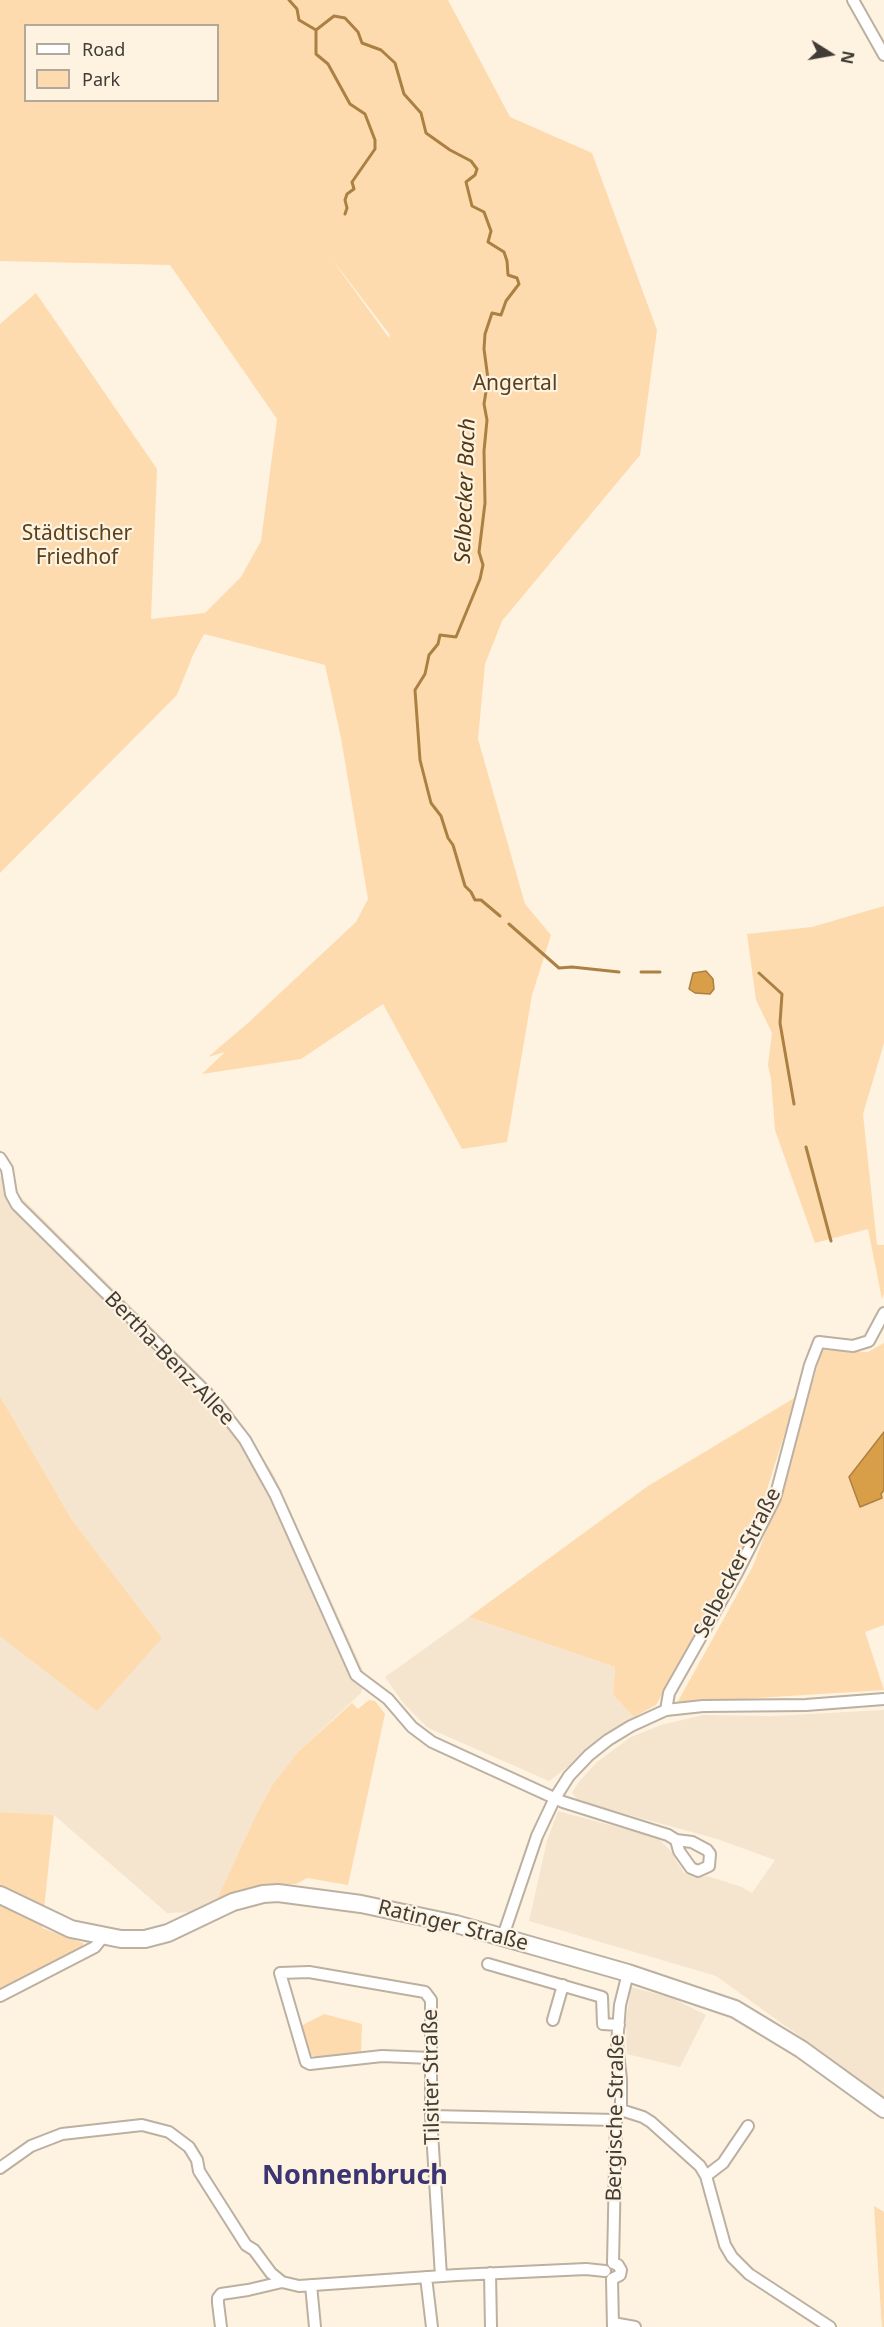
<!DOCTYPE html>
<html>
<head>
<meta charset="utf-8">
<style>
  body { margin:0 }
  #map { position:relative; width:884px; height:2327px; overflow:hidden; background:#fef2e1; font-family:"Noto Sans",sans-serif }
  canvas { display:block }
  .legend { position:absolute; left:24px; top:24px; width:195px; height:78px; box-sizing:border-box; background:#fef2e1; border:2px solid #b2a99d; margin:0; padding:8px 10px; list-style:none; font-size:18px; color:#413c36 }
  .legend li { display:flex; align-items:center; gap:12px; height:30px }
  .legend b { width:30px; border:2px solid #b2a99d }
  .north { position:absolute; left:800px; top:24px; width:60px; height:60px; -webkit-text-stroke:4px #fef2e1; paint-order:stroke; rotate:101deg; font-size:16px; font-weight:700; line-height:24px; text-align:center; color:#413c36 }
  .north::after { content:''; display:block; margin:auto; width:21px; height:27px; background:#413c36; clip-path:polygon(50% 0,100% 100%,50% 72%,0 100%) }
</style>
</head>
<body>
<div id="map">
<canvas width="884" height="2327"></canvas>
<ul class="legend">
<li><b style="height:8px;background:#fff"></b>Road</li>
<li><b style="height:16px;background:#fddbae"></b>Park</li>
</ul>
<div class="north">N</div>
</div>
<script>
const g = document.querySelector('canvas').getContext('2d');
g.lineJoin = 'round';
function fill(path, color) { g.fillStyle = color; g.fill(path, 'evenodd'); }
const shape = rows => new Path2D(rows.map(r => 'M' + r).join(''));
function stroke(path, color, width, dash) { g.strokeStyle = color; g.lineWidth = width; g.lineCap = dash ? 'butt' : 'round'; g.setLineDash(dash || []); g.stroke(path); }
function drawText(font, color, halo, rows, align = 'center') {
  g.font = font + ' "Noto Sans",sans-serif'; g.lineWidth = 4.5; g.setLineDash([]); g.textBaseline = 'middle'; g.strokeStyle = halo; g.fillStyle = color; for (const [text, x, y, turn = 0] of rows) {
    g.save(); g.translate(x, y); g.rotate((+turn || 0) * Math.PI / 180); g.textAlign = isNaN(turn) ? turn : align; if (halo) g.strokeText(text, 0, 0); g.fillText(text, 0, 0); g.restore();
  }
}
const built = shape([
  [0,1176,204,1379,230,1408,274,1475,366,1677,361,1693,298,1752,273,1784,257,1813,217,1899,194,1912,167,1913,54,1815,0,1812,0,1636,162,1638,72,1520,0,1396],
  [469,1617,615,1667,613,1695,634,1717,549,1781,428,1728,404,1704,385,1677],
  [884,1710,884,2097,716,1976,529,1921,547,1841,558,1811,658,1838,671,1851,684,1873,694,1878,707,1876,742,1887,752,1893,775,1860,717,1839,579,1801,572,1793,578,1783,597,1762,631,1737,661,1725,703,1715,772,1716],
  [631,1987,672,1998,706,2015,680,2067,627,2054,626,2020]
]);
const green = shape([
  [0,0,448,0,510,117,592,153,657,330,640,455,502,621,485,664,478,739,525,904,551,935,532,995,507,1142,462,1149,383,1004,301,1059,202,1074,225,1052,208,1057,248,1023,356,922,368,899,341,738,325,665,204,634,193,655,177,695,0,873,0,324,36,293,157,469,151,619,205,613,241,577,261,541,277,419,170,265,0,261],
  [26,26,218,26,218,100,26,100],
  [320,237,335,263,390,335,389,338,336,265],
  [884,906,884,1043,863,1114,877,1245,884,1245,884,1294,882,1299,868,1229,815,1243,775,1130,771,1079,768,1065,772,1033,756,1000,747,934,812,927],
  [884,1343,884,1625,865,1632,884,1690,677,1703,753,1566,781,1492,804,1395,811,1388,822,1350,868,1352],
  [0,1396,72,1520,162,1638,97,1711,0,1636],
  [796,1397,759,1515,711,1610,656,1705,634,1717,613,1695,615,1667,469,1617,648,1486],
  [369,1700,375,1701,385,1714,348,1885,307,1878,296,1884,275,1884,248,1888,217,1899,257,1813,273,1784,298,1752,352,1703,358,1709],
  [0,1812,54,1815,42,1928,83,1943,84,1949,0,1991],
  [324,2014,362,2024,361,2053,318,2057,309,2055,301,2026],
  [874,2206,884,2212,884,2327,882,2327]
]);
const water = shape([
  [706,971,713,979,714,989,710,994,695,993,689,989,693,973,706,971],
  [884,1432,884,1490,881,1494,882,1498,860,1507,849,1477,884,1432]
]);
const stream = shape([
  [289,0,297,9,299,20,316,30,334,16,345,18,358,32,362,43,381,50,395,63,404,94,421,113,426,133,450,150,471,161,477,169,475,175,466,182,472,206,484,212,491,231,488,242,504,252,507,261,508,275,517,278,519,284,506,301,501,315,492,313,485,334,484,349,488,379,484,404,487,420,484,451,485,503,479,552,483,565,480,579,456,637,440,635,438,644,429,655,425,674,415,690,420,760,431,803,441,816,448,838,453,845,465,886,471,892,475,900,481,900,500,916],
  [316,30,316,54,328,64,350,104,365,114,375,140,375,149,352,182,354,189,347,194,345,200,347,208,345,214],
  [509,924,559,968,572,967,619,972],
  [641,972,660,972],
  [759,973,782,994,780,1023,794,1104],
  [806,1147,831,1241]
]);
const street = shape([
  [853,0,884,55],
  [0,1158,7,1169,11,1194,17,1205,214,1400,245,1440,275,1494,356,1675,388,1699,412,1727,432,1742,563,1802,668,1835,676,1840],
  [666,1710,669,1693,737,1573,775,1498,810,1365,819,1342,853,1346,869,1341,884,1313],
  [676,1840,692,1842,707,1850,710,1854,709,1866,698,1871,691,1868,679,1851,676,1840],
  [503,1936,537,1836,555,1798,569,1776,589,1755,608,1740,631,1726,666,1710,703,1706,806,1705,884,1699],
  [488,1964,602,1997,603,2024,619,2025],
  [0,1996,95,1947,103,1937],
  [553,2020,563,1985],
  [431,2058,382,2056,310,2064,306,2062,280,1973,309,1972,425,1992,431,2000,431,2116,441,2276],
  [621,2110,643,2117,651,2122,700,2166,706,2176,725,2245,732,2257,749,2274,830,2327],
  [431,2116,616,2120],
  [0,2168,31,2146,62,2134,142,2125,169,2132,189,2147,197,2160,199,2171,246,2245,254,2250,271,2273,282,2282],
  [706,2176,723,2163,748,2126],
  [613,2263,616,2120,621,2110,621,2079,617,2044,620,2005,628,1973],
  [490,2273,491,2327],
  [426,2277,432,2327],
  [612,2279,613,2327],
  [612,2279,620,2275,621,2270,618,2265,613,2263],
  [311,2285,315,2327],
  [613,2323,635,2327],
  [221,2327,218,2303,218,2298,221,2294,248,2290,282,2282,299,2286,457,2275,586,2269,605,2271]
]);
const primary = shape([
  [0,1895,71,1929,121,1939,145,1939,168,1933,233,1902,263,1894,278,1893,361,1904,456,1924,628,1973,735,2009,801,2049,884,2109]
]);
const parkNames = [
  ["Angertal",515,384],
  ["Städtischer",77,534],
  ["Friedhof",77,558]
];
const streetNames = [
  ["Bertha-Benz-Allee",169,1359,46],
  ["Selbecker Straße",738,1563,-63],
  ["Ratinger Straße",453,1926,14],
  ["Tilsiter Straße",432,2077,-91],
  ["Bergische Straße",616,2118,-89]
];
const waterNames = [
  ["Selbecker Bach",466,491,-88]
];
const districtNames = [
  ["Nonnenbruch",355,2176]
];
fill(built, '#f5e5ce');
fill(green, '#fddbae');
fill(water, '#d99f48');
stroke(water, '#ab8143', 1.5);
stroke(stream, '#ab8143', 3);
stroke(street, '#bcb0a1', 14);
stroke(primary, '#bcb0a1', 20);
stroke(street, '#fff', 10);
stroke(primary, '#fff', 16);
drawText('21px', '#58401b', '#fef2e1', parkNames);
drawText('21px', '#413c36', '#fef2e1', streetNames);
drawText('italic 22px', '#513914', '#fef2e1', waterNames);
drawText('bold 27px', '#3b3571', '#fef2e1', districtNames);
</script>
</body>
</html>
